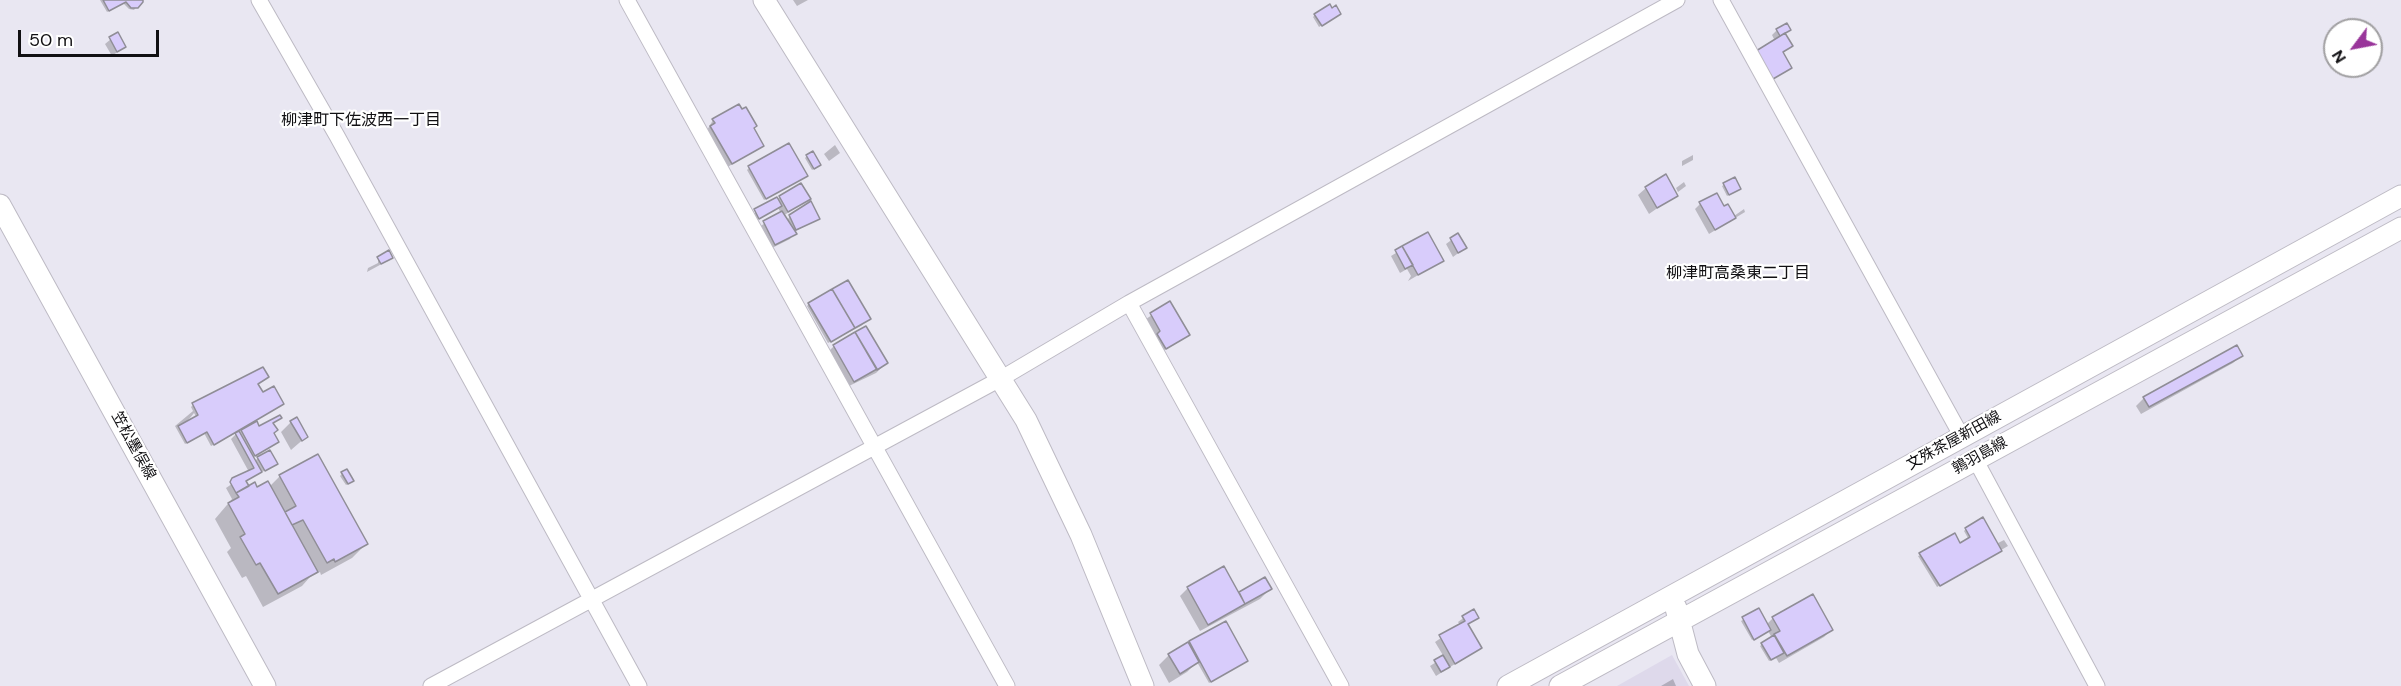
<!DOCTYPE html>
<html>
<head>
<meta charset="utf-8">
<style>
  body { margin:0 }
  #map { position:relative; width:2401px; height:686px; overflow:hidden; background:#e9e7f2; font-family:"DM Sans",sans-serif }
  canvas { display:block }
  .north { position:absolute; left:2323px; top:18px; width:60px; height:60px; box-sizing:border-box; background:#fff; border:2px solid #a09fa1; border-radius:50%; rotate:238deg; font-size:16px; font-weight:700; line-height:24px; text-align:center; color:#111013 }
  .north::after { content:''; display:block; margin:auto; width:21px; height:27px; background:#99359a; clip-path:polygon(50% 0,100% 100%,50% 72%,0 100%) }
  .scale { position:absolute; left:18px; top:30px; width:141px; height:27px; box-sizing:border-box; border:3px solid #111013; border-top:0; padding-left:8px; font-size:18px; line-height:21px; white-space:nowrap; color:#111013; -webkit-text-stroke:4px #fff; paint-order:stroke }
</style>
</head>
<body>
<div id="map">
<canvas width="2401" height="686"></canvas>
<div class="north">N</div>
<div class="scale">50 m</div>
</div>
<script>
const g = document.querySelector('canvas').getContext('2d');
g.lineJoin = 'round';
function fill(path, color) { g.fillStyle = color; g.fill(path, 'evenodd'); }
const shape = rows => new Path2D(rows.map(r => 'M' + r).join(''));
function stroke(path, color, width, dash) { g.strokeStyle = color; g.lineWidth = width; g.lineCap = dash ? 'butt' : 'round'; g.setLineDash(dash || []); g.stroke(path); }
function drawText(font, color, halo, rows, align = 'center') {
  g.font = font + ' "DM Sans","Noto Sans JP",sans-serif'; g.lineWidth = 4.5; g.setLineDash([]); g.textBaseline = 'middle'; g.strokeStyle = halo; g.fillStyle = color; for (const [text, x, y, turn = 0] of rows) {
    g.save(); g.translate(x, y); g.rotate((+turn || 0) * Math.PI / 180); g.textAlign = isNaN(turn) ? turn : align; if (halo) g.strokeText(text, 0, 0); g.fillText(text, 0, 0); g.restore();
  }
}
const built = shape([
  [1672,655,1689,686,1617,686]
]);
const shadow = shape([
  [100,0,141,0,141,1,134,10,129,9,123,3,107,12],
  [793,0,808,0,797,6],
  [1315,15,1337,16,1319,27,1313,17],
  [1777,30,1789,30,1784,34,1791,46,1782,53,1790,68,1768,83,1775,41,1772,35],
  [117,34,124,47,112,56,105,44],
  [713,120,752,129,762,146,726,168,706,132],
  [835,145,840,153,829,161,824,154],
  [1693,155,1693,160,1682,166,1682,161],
  [807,156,817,167,812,170,805,158],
  [749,168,804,177,764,200,747,170],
  [1734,179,1737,190,1727,196,1722,186],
  [1684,182,1686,186,1678,192,1676,188],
  [1646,188,1676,195,1649,214,1638,195],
  [780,197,809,199,783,216,786,222,790,216,818,219,794,232,790,239,770,249,759,227,781,213,778,208,754,222,750,216],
  [1700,204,1724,208,1734,216,1744,209,1745,212,1709,234,1695,209],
  [1427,234,1442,261,1408,281,1411,276,1407,269,1400,273,1391,256],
  [1458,235,1465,248,1453,257,1446,244],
  [378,258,389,260,367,272,368,268,378,263],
  [1170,303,1188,334,1160,353,1146,319],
  [809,304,869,319,861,326,828,343,807,306],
  [834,346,886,363,876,373,849,386,829,351],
  [2241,356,2233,363,2141,414,2136,406,2144,398],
  [262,369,257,384,262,394,280,406,255,421,259,428,272,423,275,444,252,457,254,462,258,458,274,466,262,472,261,470,245,482,248,488,269,487,279,477,317,456,366,544,352,558,321,575,320,572,310,577,302,586,263,607,246,576,242,578,227,552,231,548,215,519,232,499,226,488,249,472,231,439,238,432,211,446,204,433,185,444,175,426,193,411,191,407,193,405],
  [194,413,197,418,184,424,190,418],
  [291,422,306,437,291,450,281,432],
  [342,474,350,483,346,485,340,476],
  [1966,529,1996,544,2004,540,2008,546,1937,587,1918,556,1969,540,1964,531],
  [1265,580,1270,589,1260,599,1200,631,1180,596,1188,588,1238,595],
  [1759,610,1767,624,1773,618,1831,630,1824,637,1779,663,1776,658,1769,661,1760,646,1772,638,1768,631,1752,640,1741,621],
  [1473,611,1477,618,1467,626,1480,648,1436,676,1430,666,1444,657,1435,642,1460,625,1458,622],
  [1225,623,1244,663,1209,683,1197,662,1187,672,1169,683,1159,665,1169,655],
  [1673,679,1676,686,1661,686]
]);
const building = shape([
  [103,0,143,0,143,2,138,8,131,8,126,2,109,11,103,0],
  [1330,4,1332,8,1336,5,1341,14,1322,26,1314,14,1330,4],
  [1787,23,1791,30,1780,36,1776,29,1787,23],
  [118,32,126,47,117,52,109,37,118,32],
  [1785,33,1793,46,1783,52,1792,68,1773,79,1756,51,1785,33],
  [739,104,742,109,746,107,757,126,754,128,764,146,732,164,710,126,715,123,712,119,739,104],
  [789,143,808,176,766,199,748,166,789,143],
  [813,151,821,165,814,169,806,155,813,151],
  [1666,174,1678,196,1657,208,1645,187,1666,174],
  [1735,177,1741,189,1729,195,1723,183,1735,177],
  [801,183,811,199,788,212,779,196,801,183],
  [1717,193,1724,206,1728,204,1736,218,1715,230,1699,202,1717,193],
  [777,197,782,206,759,219,754,209,777,197],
  [811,201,820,219,796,230,789,215,811,201],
  [782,211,797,234,775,245,763,221,782,211],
  [1428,232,1444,261,1418,275,1402,246,1428,232],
  [1458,233,1467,248,1458,253,1450,238,1458,233],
  [1402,246,1413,265,1405,269,1395,250,1402,246],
  [389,250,393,258,381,264,377,257,389,250],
  [848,280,871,319,855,328,832,289,848,280],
  [832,289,855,328,831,342,808,303,832,289],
  [1170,301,1190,335,1166,349,1157,334,1160,331,1150,313,1170,301],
  [866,326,888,363,877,370,855,332,866,326],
  [855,332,877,369,854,382,833,345,855,332],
  [2237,345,2243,356,2149,407,2143,397,2237,345],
  [263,367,269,377,258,384,263,392,274,386,284,404,214,445,207,432,187,443,178,426,198,415,192,403,263,367],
  [280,415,282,418,273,423,278,430,274,433,279,442,255,456,241,430,257,421,259,426,280,415],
  [297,417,308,437,302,441,290,421,297,417],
  [239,431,262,472,246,481,249,486,236,493,230,482,232,478,254,468,235,433,239,431],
  [270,450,278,464,265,471,257,457,270,450],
  [318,454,368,544,335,562,334,559,327,563,303,520,292,525,285,512,296,506,279,475,318,454],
  [347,469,354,481,348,484,341,472,347,469],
  [268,481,318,572,278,594,260,563,256,565,240,537,245,534,228,503,239,497,236,493,255,482,257,487,268,481],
  [1983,517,2002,551,1940,586,1919,553,1955,533,1960,543,1970,537,1965,528,1983,517],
  [1224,566,1245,604,1208,625,1187,587,1224,566],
  [1265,577,1272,589,1245,604,1239,592,1265,577],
  [1813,594,1833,630,1787,656,1774,634,1780,631,1772,617,1813,594],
  [1759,608,1771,630,1754,640,1742,617,1759,608],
  [1474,609,1479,618,1468,624,1482,648,1455,664,1439,635,1465,621,1462,616,1474,609],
  [1226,621,1248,661,1211,682,1189,641,1226,621],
  [1774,635,1784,653,1771,660,1761,643,1774,635],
  [1188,642,1199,662,1180,674,1168,654,1188,642],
  [1443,655,1450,667,1441,672,1434,660,1443,655]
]);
const street = shape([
  [259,0,337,136,639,686],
  [627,0,1007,686],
  [1721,0,1962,437],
  [1129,303,1341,686],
  [1975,459,2097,686],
  [431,686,1002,378,1129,303,1677,0]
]);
const secondary = shape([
  [764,0,1026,420,1081,535,1143,686],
  [0,205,265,686],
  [1676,608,1688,654,1705,686],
  [1508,686,2401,196],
  [1560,686,2401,228]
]);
const streetNames = [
  ["文殊茶屋新田線",1954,441,-29],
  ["笠松墨俣線",133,446,61],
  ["鶉羽島線",1980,456,-29]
];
const neighbourhoodNames = [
  ["柳津町下佐波西一丁目",361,121],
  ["柳津町高桑東二丁目",1738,274]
];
fill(built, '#ded9eb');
fill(shadow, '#0003');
fill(building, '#d8ccfb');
stroke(building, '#8f8d96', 1.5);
stroke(street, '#bdbac4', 17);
stroke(secondary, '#bdbac4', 23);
stroke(street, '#fff', 15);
stroke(secondary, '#fff', 21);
drawText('15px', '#111013', '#fff', streetNames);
drawText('16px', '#111013', '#fff', neighbourhoodNames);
</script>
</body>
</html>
